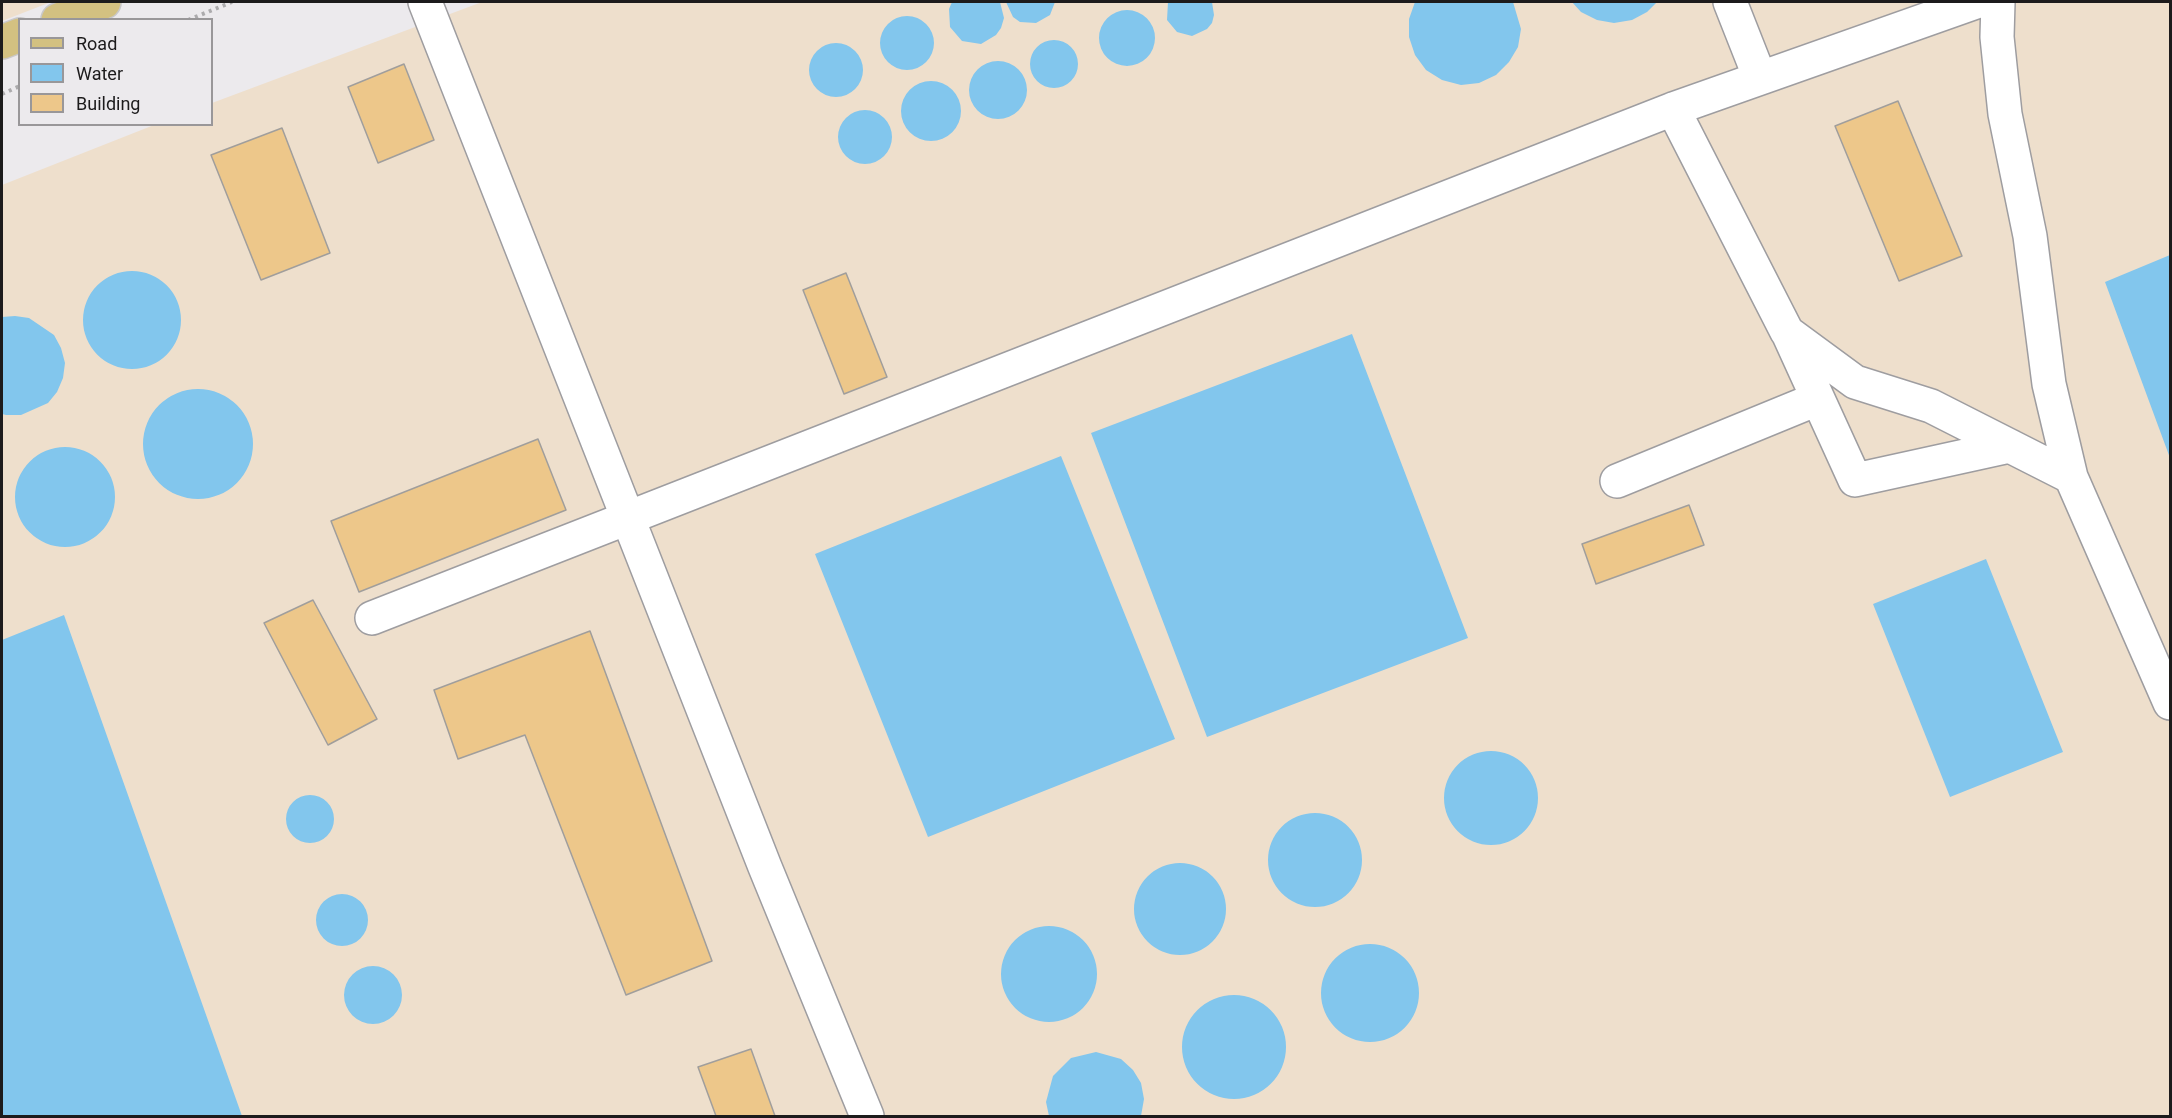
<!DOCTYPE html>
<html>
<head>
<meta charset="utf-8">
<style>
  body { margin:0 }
  #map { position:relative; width:2172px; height:1118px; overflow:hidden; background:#eceaed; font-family:Roboto,sans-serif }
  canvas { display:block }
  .frame { position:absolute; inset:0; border:3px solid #1c1b1c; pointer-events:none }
  .legend { position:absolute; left:18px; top:18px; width:195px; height:108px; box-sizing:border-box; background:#eceaed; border:2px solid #999799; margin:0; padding:8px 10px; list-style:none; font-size:18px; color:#1c1b1c }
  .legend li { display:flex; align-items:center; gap:12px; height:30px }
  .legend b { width:30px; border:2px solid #999799 }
</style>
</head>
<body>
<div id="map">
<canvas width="2172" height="1118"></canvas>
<div class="frame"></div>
<ul class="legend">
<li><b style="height:8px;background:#d3c181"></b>Road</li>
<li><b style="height:16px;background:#82c6ed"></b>Water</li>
<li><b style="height:16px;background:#edc78a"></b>Building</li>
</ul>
</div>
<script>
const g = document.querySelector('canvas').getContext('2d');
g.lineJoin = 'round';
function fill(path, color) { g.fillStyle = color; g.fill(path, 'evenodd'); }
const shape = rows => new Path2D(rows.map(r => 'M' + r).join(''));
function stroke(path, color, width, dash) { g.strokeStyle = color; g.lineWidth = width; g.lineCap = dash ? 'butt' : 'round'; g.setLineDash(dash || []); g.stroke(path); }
const industrial = shape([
  [2,2,51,2,2,21],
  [482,2,2170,2,2170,1116,2,1116,2,185,154,125,212,124,212,103]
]);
const water = shape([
  [952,2,1000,2,1004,18,1001,28,996,35,981,44,962,41,950,27,949,9],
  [1006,2,1055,2,1050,15,1036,23,1020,22,1013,17],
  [1168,2,1212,2,1214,15,1212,23,1207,29,1192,36,1177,32,1167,20],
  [1415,2,1513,2,1521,29,1518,47,1509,62,1496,75,1479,83,1461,85,1442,80,1426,70,1415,55,1409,37,1409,19],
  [1572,2,1657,2,1647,12,1632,20,1614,23,1597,20,1581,12],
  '1099 38a28 28 0 1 1 56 0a28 28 0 1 1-56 0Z',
  '880 43a27 27 0 1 1 54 0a27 27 0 1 1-54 0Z',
  '1030 64a24 24 0 1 1 48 0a24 24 0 1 1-48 0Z',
  '809 70a27 27 0 1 1 54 0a27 27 0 1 1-54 0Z',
  '969 90a29 29 0 1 1 58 0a29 29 0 1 1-58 0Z',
  '901 111a30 30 0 1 1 60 0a30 30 0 1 1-60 0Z',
  '838 137a27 27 0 1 1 54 0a27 27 0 1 1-54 0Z',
  [2170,255,2170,458,2105,282],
  '83 320a49 49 0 1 1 98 0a49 49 0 1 1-98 0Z',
  [15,316,29,318,54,335,61,348,65,363,63,378,57,392,48,403,21,415,6,415,2,414,2,317],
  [1352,334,1468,638,1207,737,1091,433],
  '143 444a55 55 0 1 1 110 0a55 55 0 1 1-110 0Z',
  '15 497a50 50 0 1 1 100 0a50 50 0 1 1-100 0Z',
  [1061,456,1175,739,928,837,815,554],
  [1986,559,2063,752,1950,797,1873,604],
  [64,615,242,1116,2,1116,2,640],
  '1444 798a47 47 0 1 1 94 0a47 47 0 1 1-94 0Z',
  '286 819a24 24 0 1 1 48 0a24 24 0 1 1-48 0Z',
  '1268 860a47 47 0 1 1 94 0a47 47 0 1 1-94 0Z',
  '1134 909a46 46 0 1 1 92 0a46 46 0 1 1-92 0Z',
  '316 920a26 26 0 1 1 52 0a26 26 0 1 1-52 0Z',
  '1001 974a48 48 0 1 1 96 0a48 48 0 1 1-96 0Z',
  '1321 993a49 49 0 1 1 98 0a49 49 0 1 1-98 0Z',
  '344 995a29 29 0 1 1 58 0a29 29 0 1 1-58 0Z',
  '1182 1047a52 52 0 1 1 104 0a52 52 0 1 1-104 0Z',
  [1096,1052,1121,1059,1133,1070,1141,1083,1144,1099,1141,1116,1049,1116,1046,1102,1053,1076,1071,1058]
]);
const building = shape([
  [404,64,434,140,378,163,348,87,404,64],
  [1898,101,1962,256,1899,281,1835,126,1898,101],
  [282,128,330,253,261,280,211,155,282,128],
  [846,273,887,377,844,394,803,290,846,273],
  [538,439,566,510,359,592,331,521,538,439],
  [1689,505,1704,545,1596,584,1582,544,1689,505],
  [313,600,377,719,328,745,264,623,313,600],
  [590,631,712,961,626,995,525,735,458,759,434,690,590,631],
  [751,1049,775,1116,716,1116,698,1067,751,1049]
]);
const path = shape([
  [188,20,232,2],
  [2,94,20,86]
]);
const minor = shape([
  [425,2,765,867,867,1116],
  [1730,2,1760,78],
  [1998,2,1997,37,2005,114,2030,236,2049,384,2071,477],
  [1673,109,1787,332,1855,382,1931,406,2071,477,2170,703],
  [1788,333,1855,480,2010,446],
  [1617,481,1817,399],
  [372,618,1673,109,1976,2]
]);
const major = shape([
  [58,20,104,2],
  [2,42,20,35]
]);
fill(industrial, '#eedfcc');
fill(water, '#82c6ed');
fill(building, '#edc78a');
stroke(building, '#a09e9c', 1.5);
stroke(minor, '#9e9da0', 36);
stroke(major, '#c9c8c9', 36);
stroke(path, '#acabad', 4, [3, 4.5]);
stroke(minor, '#fff', 33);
stroke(major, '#d3c181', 33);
</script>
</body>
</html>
